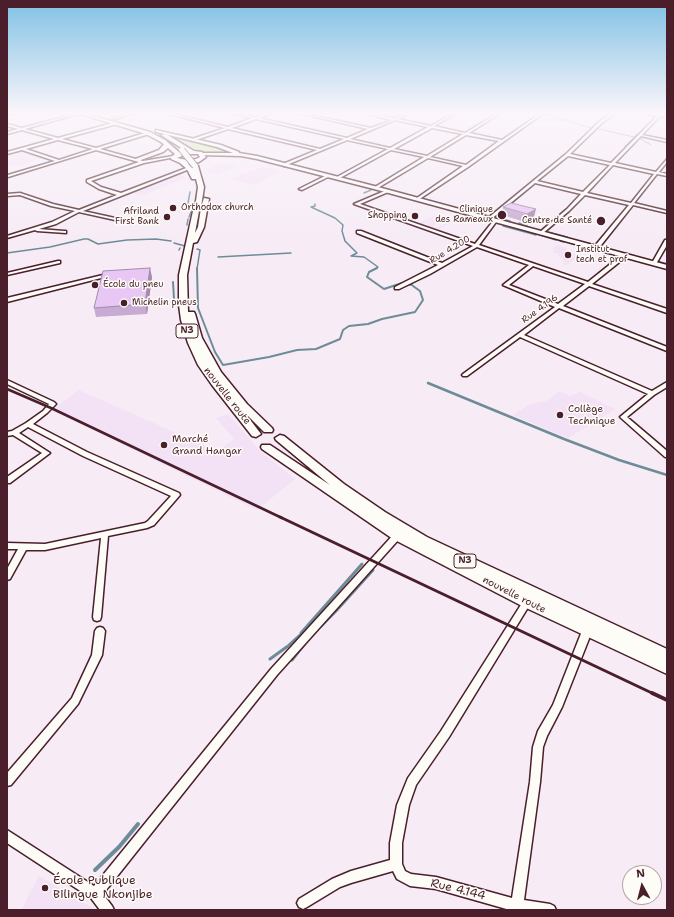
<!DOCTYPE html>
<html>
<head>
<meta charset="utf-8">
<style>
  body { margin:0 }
  #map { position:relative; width:674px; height:917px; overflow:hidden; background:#f7ecf6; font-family:"Shantell Sans",sans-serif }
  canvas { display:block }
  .frame { position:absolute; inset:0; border:8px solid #4a1f2b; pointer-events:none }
  .north { position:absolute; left:622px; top:865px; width:40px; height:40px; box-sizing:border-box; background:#fdfcf7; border:1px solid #b5a4a5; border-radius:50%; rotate:353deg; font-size:11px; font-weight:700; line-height:16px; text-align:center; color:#4a1f2b }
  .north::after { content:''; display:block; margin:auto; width:14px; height:18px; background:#4a1f2b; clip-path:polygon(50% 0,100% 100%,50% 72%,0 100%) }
</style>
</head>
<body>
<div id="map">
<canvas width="674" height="917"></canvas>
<div class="frame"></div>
<div class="north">N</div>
</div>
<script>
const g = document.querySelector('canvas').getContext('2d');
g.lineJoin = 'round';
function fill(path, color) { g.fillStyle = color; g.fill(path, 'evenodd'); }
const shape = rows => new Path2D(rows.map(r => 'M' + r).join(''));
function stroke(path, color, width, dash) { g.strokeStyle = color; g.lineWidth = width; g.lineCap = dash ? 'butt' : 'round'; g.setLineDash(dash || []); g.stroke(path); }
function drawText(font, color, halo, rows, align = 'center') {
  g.font = font + ' "Shantell Sans",sans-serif'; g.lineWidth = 3; g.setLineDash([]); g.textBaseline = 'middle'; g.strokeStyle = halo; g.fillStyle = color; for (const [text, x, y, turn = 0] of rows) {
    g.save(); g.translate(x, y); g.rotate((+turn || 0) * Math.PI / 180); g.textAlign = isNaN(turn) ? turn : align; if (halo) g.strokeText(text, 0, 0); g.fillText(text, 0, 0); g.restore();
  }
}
const built = shape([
  [23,150,32,154,44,157,20,167,15,167,7,164,7,155],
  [223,163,237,167,216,175,208,172,206,169],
  [261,167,280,169,277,171,281,172,253,185,230,179],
  [179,174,186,178,142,196,132,193],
  [443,212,445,212,423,224,428,225,430,224,426,223,441,216,447,218,433,226,436,228,453,220,454,218,453,217,457,215,463,217,437,230,419,223],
  [557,245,568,249,565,251,580,256,566,265,562,264,566,262,562,260,564,259,557,256,559,254,552,252,555,250,552,249],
  [79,390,217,451,234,439,216,418,228,414,261,452,295,479,257,510,52,410],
  [560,391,570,396,580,392,615,409,568,438,513,415,530,404,546,401],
  [39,876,94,909,94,910,21,910]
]);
const green = shape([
  [175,138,212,146,233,153,207,153,195,150]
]);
const streamFar5 = shape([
  [11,114,16,113],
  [241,114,255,117],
  [543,114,592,128],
  [266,115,274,113],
  [599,129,634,137,637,134],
  [510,137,535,120,566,120],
  [639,138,651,145],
  [624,147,633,138]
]);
const streamFar4 = shape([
  [364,193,371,190],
  [315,204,315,206,311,207,335,218,343,225,342,231,345,241,357,253,351,256,364,257,378,267,375,269],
  [187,209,190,192],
  [189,217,191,212],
  [498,218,510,221],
  [519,223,527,226],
  [187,225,188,219],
  [503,226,536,235],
  [548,232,567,237],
  [540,235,556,240],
  [560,241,564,242],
  [174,243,185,246],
  [573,244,579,246],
  [583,247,588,248],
  [197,249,200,250,197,269],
  [179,250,180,248],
  [7,253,50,247,84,239,88,239,98,244,127,240,156,239,171,241],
  [218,257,291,253],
  [657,261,667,264]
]);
const streamFar3 = shape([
  [197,268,198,308,215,352,223,365,269,357,297,350,316,349,340,339],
  [377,268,369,272,367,277,384,289,402,283,412,285],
  [173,282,174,299],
  [340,339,343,330,349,326,368,324,382,319,415,312,423,300,420,291,413,286]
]);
const streamFar2 = shape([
  [428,383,564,439,619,460,667,475]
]);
const streamFar1 = shape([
  [336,611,373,570],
  [321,626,335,612],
  [301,633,362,564],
  [289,645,300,635],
  [270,659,288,646],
  [292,660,307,641]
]);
const stream = shape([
  [95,870,119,847,138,824]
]);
const minor = shape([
  [78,113,82,113,25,129,58,138,116,122,117,124,62,139,96,148,148,132,149,134,100,149,143,161,173,156,175,157,144,163,91,181,101,187,121,193,189,167,192,168,83,211,115,218,115,220,79,212,56,224,39,229,64,231,66,231,66,233,37,231,35,230,7,238,7,236,52,222,75,211,51,206,20,195,7,196,7,194,20,193,53,204,79,210,117,195,99,189,87,182,87,180,139,162,96,150,8,177,8,175,55,161,22,150,7,154,7,152,54,139,22,130,7,134,7,132,18,129,7,126,7,124,22,128,78,113],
  [58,140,93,149,59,160,26,149,58,140],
  [131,113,135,113,115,119,113,118,131,113],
  [165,113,169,113,228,127,252,118,231,113,255,117,269,113,272,113,259,118,347,138,368,129,298,113,302,113,371,128,392,120,363,113,395,118,408,113,411,113,398,119,431,126,454,113,457,113,434,126,465,133,498,113,501,113,469,133,502,140,541,113,544,113,468,167,418,200,416,199,417,198,463,166,428,158,376,189,374,188,375,187,424,157,391,150,338,179,336,178,337,177,388,149,347,140,284,166,283,164,317,150,228,129,193,141,192,139,225,128,165,113],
  [256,119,344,139,320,149,232,128,256,119],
  [395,120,428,127,390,148,350,139,395,120],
  [432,128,463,134,427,156,394,149,432,128],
  [466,135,499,141,466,165,430,157,466,135],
  [612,113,615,113,602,123,570,154,611,163,657,116,644,113,658,114,662,113,661,114,667,115,667,117,660,116,642,135,667,140,667,142,641,136,615,163,656,172,667,159,667,162,659,172,667,174,667,176,657,174,634,203,667,211,667,213,633,205,598,249,596,249,594,248,594,247,629,205,585,195,569,211,542,234,540,234,540,232,567,209,581,194,535,183,490,220,488,220,488,218,566,154,600,121,612,113],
  [568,156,610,165,583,192,537,181,568,156],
  [613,165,654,174,631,203,587,193,613,165],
  [327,175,330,176,302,190,299,189,327,175],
  [387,190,388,190,388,192,360,204,475,244,494,220,496,220,496,222,479,245,588,282,623,254,627,254,627,256,592,284,667,309,667,313,589,286,563,306,667,347,667,351,559,308,524,335,652,391,667,382,667,387,654,395,627,417,667,451,667,457,665,457,620,417,648,394,520,337,467,376,463,376,462,375,463,374,555,307,503,285,529,265,477,247,430,274,399,289,395,289,395,287,438,265,357,233,357,231,361,231,442,263,473,246,354,204,387,190],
  [533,266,585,284,558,304,509,285,533,266],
  [665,240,667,240,667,245,656,264,652,264,652,263,665,240],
  [58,261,60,261,60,263,7,275,7,273,58,261],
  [107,274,109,275,109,276,7,302,7,298,107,274],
  [7,380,54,402,56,404,47,413,33,424,87,452,179,493,180,495,154,525,147,528,108,536,101,617,100,620,97,621,94,620,93,617,101,538,45,550,26,550,10,579,7,580,7,569,18,549,7,549,7,543,45,544,145,523,148,521,171,496,83,456,28,427,19,433,50,453,10,483,7,483,7,477,42,453,13,435,7,436,7,432,12,431,26,423,43,411,49,404,7,384,7,380],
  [397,533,400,534,401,536,400,538,277,675,103,894,112,906,114,910,100,910,91,898,7,843,7,830,94,886,271,669,394,534,397,533],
  [527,598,530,600,531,602,530,604,449,737,416,785,409,805,402,843,402,864,405,871,411,874,436,877,512,898,530,782,533,747,538,731,553,705,582,631,584,628,587,627,590,628,592,631,562,707,547,736,543,747,540,782,524,900,550,904,554,906,556,910,510,910,436,889,410,886,397,879,393,871,351,883,340,887,307,907,303,909,299,907,297,903,299,899,332,879,351,871,390,860,390,843,397,805,408,778,441,731,524,600,527,598],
  [100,627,103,628,105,631,102,655,78,704,11,785,7,786,7,773,72,698,92,655,95,631,97,628,100,627]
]);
const tertiary = shape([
  [7,113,15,113,7,115,7,113]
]);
const secondary = shape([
  [156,130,221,145,239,152,239,153,257,156,378,187,667,265,667,269,374,189,257,159,241,156,200,155,202,153,233,153,217,147,156,132,156,130],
  [165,143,169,144,168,148,163,152,138,161,133,160,159,150,165,143]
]);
const trunk = shape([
  [77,113,83,113,150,132,165,140,179,152,186,151,161,135,166,134,194,151,202,152,206,157,199,162,188,164,193,168,193,165,198,166,204,187,201,207,204,198,209,199,204,227,197,242,193,243,187,275,188,312,194,312,195,314,202,338,221,372,247,404,272,428,273,430,272,432,264,432,245,413,261,434,256,437,252,436,212,385,198,365,188,343,181,320,179,305,179,275,193,211,195,208,198,187,196,179,192,179,187,169,180,163,171,159,171,157,175,154,161,142,146,134,77,113],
  [187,154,198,154,200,157,196,159,187,160,177,158,187,154],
  [201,208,198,227,195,233,199,211,201,208],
  [280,435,284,436,344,484,385,512,427,537,667,649,667,674,522,606,393,539,262,449,261,447,262,445,270,445,330,485,276,440,275,438,280,435]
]);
const railFar2 = shape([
  [7,389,51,408,282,518]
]);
const railFar1 = shape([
  [280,517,654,694]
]);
const rail = shape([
  [652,693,667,700]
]);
const trunkBridge = shape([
  [182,150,195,166]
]);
const wall = shape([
  [503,207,534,217,525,222,502,215],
  [152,277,147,314,96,317,94,308]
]);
const shadedWall = shape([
  [536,209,534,217,525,222,527,214],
  [150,268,152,277,147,314,145,304]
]);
const building = shape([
  [511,203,536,209,527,214,503,207,511,203],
  [150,268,145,304,94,308,103,271,150,268]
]);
const markers = [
  [173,208,4,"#4a1f2b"],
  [502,215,5,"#4a1f2b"],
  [415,216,4,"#4a1f2b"],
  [167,217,4,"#4a1f2b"],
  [601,221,5,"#4a1f2b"],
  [568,255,4,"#4a1f2b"],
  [95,285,4,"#4a1f2b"],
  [124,303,4,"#4a1f2b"],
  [560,415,4,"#4a1f2b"],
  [164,445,4,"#4a1f2b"],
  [45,888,4,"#4a1f2b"]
];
const farPoinames = [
  ["Orthodox church",181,208],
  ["Clinique",493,210,"right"],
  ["des Rameaux",493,220,"right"],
  ["Afriland",159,212,"right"],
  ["First Bank",159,222,"right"],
  ["Shopping",407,216,"right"],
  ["Centre de Santé",592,221,"right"],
  ["Institut",576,250],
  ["tech et prof",576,260],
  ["École du pneu",103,285],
  ["Michelin pneus",132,303]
];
const farStreetnames = [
  ["Rue 4.200",450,250,-31],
  ["Rue 4.196",540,309,-36]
];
const shields = [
  [187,331,22],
  [465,561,22]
];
const shieldNames = [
  ["N3",187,331],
  ["N3",465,561]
];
const streetNames = [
  ["nouvelle route",227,396,52],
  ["nouvelle route",514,595,27]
];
const poiNames = [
  ["Collège",568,409],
  ["Technique",568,421],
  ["Marché",172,439],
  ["Grand Hangar",172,451]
];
const nearPoinames = [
  ["École Publique",53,881],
  ["Bilingue Nkonjibe",53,895]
];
const nearStreetnames = [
  ["Rue 4.144",458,890,14]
];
fill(built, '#f3e1f5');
fill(green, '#cbe9a1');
stroke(streamFar5, '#6d8c97', 1);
stroke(streamFar4, '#6d8c97', 1.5);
stroke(streamFar3, '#6d8c97', 2);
stroke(streamFar2, '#6d8c97', 2.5);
stroke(streamFar1, '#6d8c97', 3);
stroke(stream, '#6d8c97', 4);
stroke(minor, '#4a1f2b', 3);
stroke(tertiary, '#4a1f2b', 3);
stroke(secondary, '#4a1f2b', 3);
stroke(trunk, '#4a1f2b', 3);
fill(minor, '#fdfcf7');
fill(tertiary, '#fdfcf7');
fill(secondary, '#fdfcf7');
fill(trunk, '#fdfcf7');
stroke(railFar2, '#4a1f2b', 2.5);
stroke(railFar1, '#4a1f2b', 3);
stroke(rail, '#4a1f2b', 4);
stroke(trunkBridge, '#4a1f2b', 7, []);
stroke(trunkBridge, '#fdfcf7', 5.5);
fill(wall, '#c8abd2');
fill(shadedWall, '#a38bab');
fill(building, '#e9c7f4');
stroke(building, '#a38bab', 1);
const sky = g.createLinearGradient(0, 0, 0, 241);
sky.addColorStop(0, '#80c1e4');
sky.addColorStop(0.47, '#fbf6fb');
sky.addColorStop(1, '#fbf6fb00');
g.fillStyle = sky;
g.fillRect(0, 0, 674, 241);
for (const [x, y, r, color] of markers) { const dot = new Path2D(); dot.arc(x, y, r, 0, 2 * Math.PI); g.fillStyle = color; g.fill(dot); stroke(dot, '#fdfcf7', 1.5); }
drawText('9px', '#4a1f2b', '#fdfcf7', farPoinames, 'left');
drawText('9px', '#4a1f2b', '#fdfcf7', farStreetnames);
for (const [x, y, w] of shields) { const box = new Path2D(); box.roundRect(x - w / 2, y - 7, w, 14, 3); g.fillStyle = '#fdfcf7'; g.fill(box); stroke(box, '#4a1f2b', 1); }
drawText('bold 9px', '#4a1f2b', null, shieldNames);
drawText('10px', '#4a1f2b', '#fdfcf7', streetNames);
drawText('10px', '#4a1f2b', '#fdfcf7', poiNames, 'left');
drawText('12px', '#4a1f2b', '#fdfcf7', nearPoinames, 'left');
drawText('12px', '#4a1f2b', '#fdfcf7', nearStreetnames);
</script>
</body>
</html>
